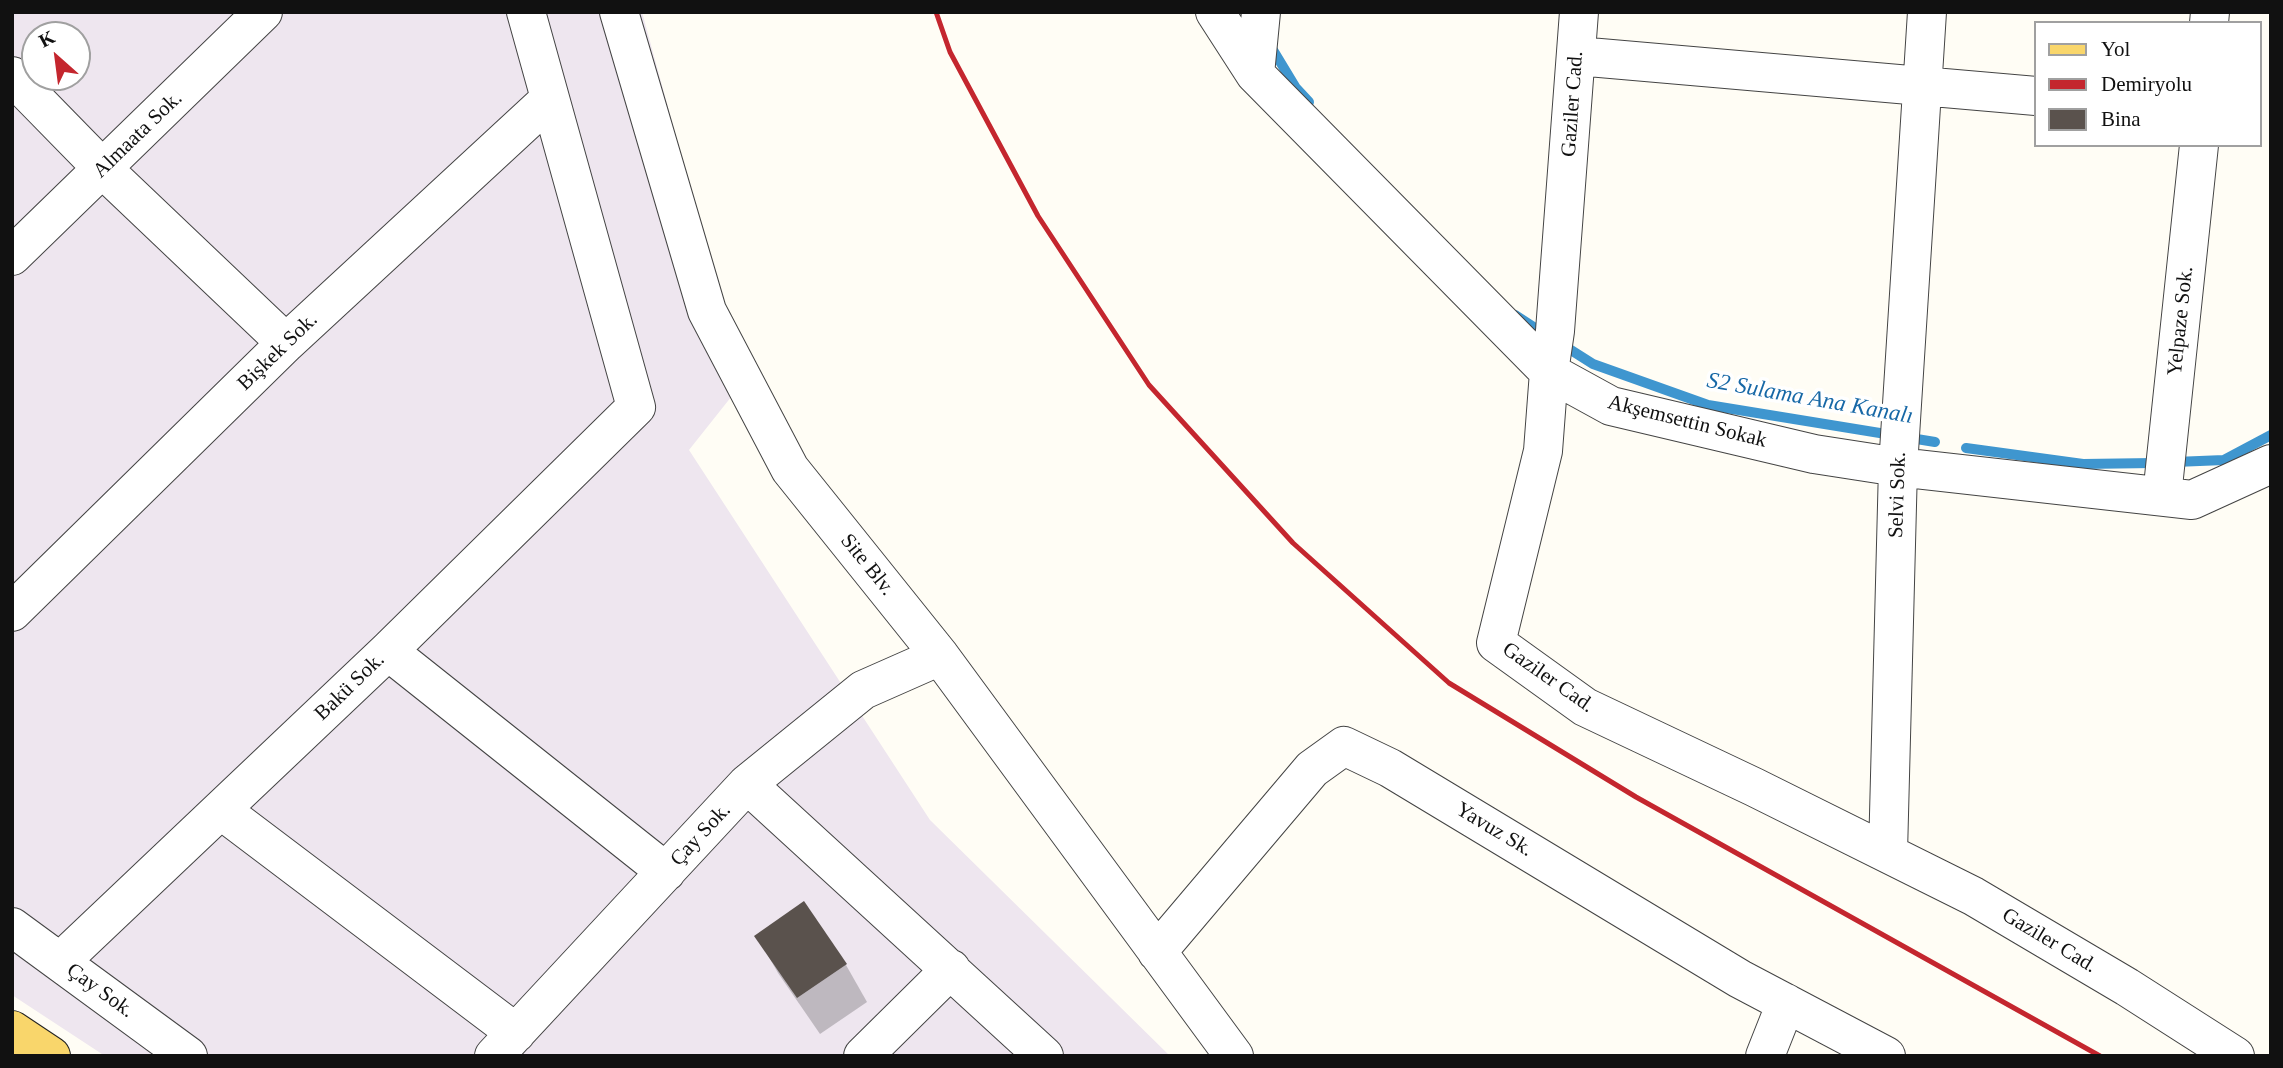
<!DOCTYPE html>
<html>
<head>
<meta charset="utf-8">
<style>
  body { margin:0 }
  #map { position:relative; width:2283px; height:1068px; overflow:hidden; background:#fffdf5; font-family:"Times New Roman",serif }
  canvas { display:block }
  .frame { position:absolute; inset:0; border:14px solid #111; pointer-events:none }
  .legend { position:absolute; left:2034px; top:21px; width:228px; height:126px; box-sizing:border-box; background:#fff; border:2px solid #a0a0a0; margin:0; padding:9px 12px; list-style:none; font-size:21px; color:#111 }
  .legend li { display:flex; align-items:center; gap:14px; height:35px }
  .legend b { width:35px; border:2px solid #a0a0a0 }
  .north { position:absolute; left:21px; top:21px; width:70px; height:70px; box-sizing:border-box; background:#fff; border:2px solid #a0a0a0; border-radius:50%; rotate:332deg; font-size:19px; font-weight:700; line-height:28px; text-align:center; color:#111 }
  .north::after { content:''; display:block; margin:auto; width:24px; height:32px; background:#c4262e; clip-path:polygon(50% 0,100% 100%,50% 72%,0 100%) }
</style>
</head>
<body>
<div id="map">
<canvas width="2283" height="1068"></canvas>
<div class="frame"></div>
<ul class="legend">
<li><b style="height:9px;background:#f9d66b"></b>Yol</li>
<li><b style="height:9px;background:#c4262e"></b>Demiryolu</li>
<li><b style="height:19px;background:#5a524d"></b>Bina</li>
</ul>
<div class="north">K</div>
</div>
<script>
const g = document.querySelector('canvas').getContext('2d');
g.lineJoin = 'round';
function fill(path, color) { g.fillStyle = color; g.fill(path, 'evenodd'); }
const shape = rows => new Path2D(rows.map(r => 'M' + r).join(''));
function stroke(path, color, width, dash) { g.strokeStyle = color; g.lineWidth = width; g.lineCap = dash ? 'butt' : 'round'; g.setLineDash(dash || []); g.stroke(path); }
function drawText(font, color, halo, rows, align = 'center') {
  g.font = font + ' "Times New Roman",serif'; g.lineWidth = 7; g.setLineDash([]); g.textBaseline = 'middle'; g.strokeStyle = halo; g.fillStyle = color; for (const [text, x, y, turn = 0] of rows) {
    g.save(); g.translate(x, y); g.rotate((+turn || 0) * Math.PI / 180); g.textAlign = isNaN(turn) ? turn : align; if (halo) g.strokeText(text, 0, 0); g.fillText(text, 0, 0); g.restore();
  }
}
const industrial = shape([
  [12,12,642,12,743,382,689,450,930,820,1170,1056,105,1056,12,995],
  [35,35,77,35,77,77,35,77]
]);
const shadow = shape([
  [757,936,846,965,867,1002,820,1034,778,973]
]);
const stream = shape([
  [1273,50,1296,88,1309,102],
  [1515,315,1535,328],
  [1563,345,1593,364,1708,405,1935,442],
  [1966,448,2083,464,2154,463],
  [2175,462,2224,460,2271,435]
]);
const building = shape([
  [804,901,847,964,797,998,754,936]
]);
const minor = shape([
  [619,12,707,311,790,469,940,656,1234,1056],
  [1215,12,1255,74,1549,372,1611,406,1814,454,1898,467,2192,500,2271,464],
  [1579,12,1555,331,1549,372,1543,451,1496,643,1585,707,1754,787,1973,896,2127,987,2235,1056],
  [2209,23,2210,12],
  [1577,56,2036,96],
  [1255,74,1261,12],
  [12,76,103,169,286,343],
  [12,256,263,12],
  [2162,496,2199,145],
  [12,612,286,343,550,99],
  [388,651,666,872],
  [747,784,1044,1056],
  [221,810,516,1033],
  [1888,853,1898,467,1927,12],
  [12,927,188,1056],
  [1157,952,1312,769,1344,746,1390,768,1740,979,1886,1056],
  [60,962,388,651,636,407,526,12],
  [494,1056,747,784,863,690,940,656],
  [863,1056,951,969],
  [1765,1056,1786,1003]
]);
const major = shape([
  [12,1030,51,1056]
]);
const rail = shape([
  [936,12,950,52,1038,216,1149,385,1293,543,1449,683,1636,797,2100,1056]
]);
const streetNames = [
  ["Gaziler Cad.",1573,104,-86],
  ["Almaata Sok.",138,135,-44],
  ["Yelpaze Sok.",2181,321,-84],
  ["Bişkek Sok.",278,352,-44],
  ["Akşemsettin Sokak",1687,422,14],
  ["Selvi Sok.",1898,495,-88],
  ["Site Blv.",867,565,51],
  ["Gaziler Cad.",1548,678,35],
  ["Bakü Sok.",350,687,-44],
  ["Yavuz Sk.",1494,830,31],
  ["Çay Sok.",701,835,-47],
  ["Gaziler Cad.",2049,941,31],
  ["Çay Sok.",100,991,36]
];
const waterNames = [
  ["S2 Sulama Ana Kanalı",1810,399,10]
];
fill(industrial, '#eee6ef');
fill(shadow, '#0003');
stroke(stream, '#3f96cf', 10);
fill(building, '#5a524d');
stroke(minor, '#444', 40);
stroke(major, '#222', 40);
stroke(minor, '#fff', 38);
stroke(major, '#f9d66b', 38);
stroke(rail, '#c4262e', 5);
drawText('21px', '#111', '#fff', streetNames);
drawText('italic 23px', '#1768a6', '#fff', waterNames);
</script>
</body>
</html>
